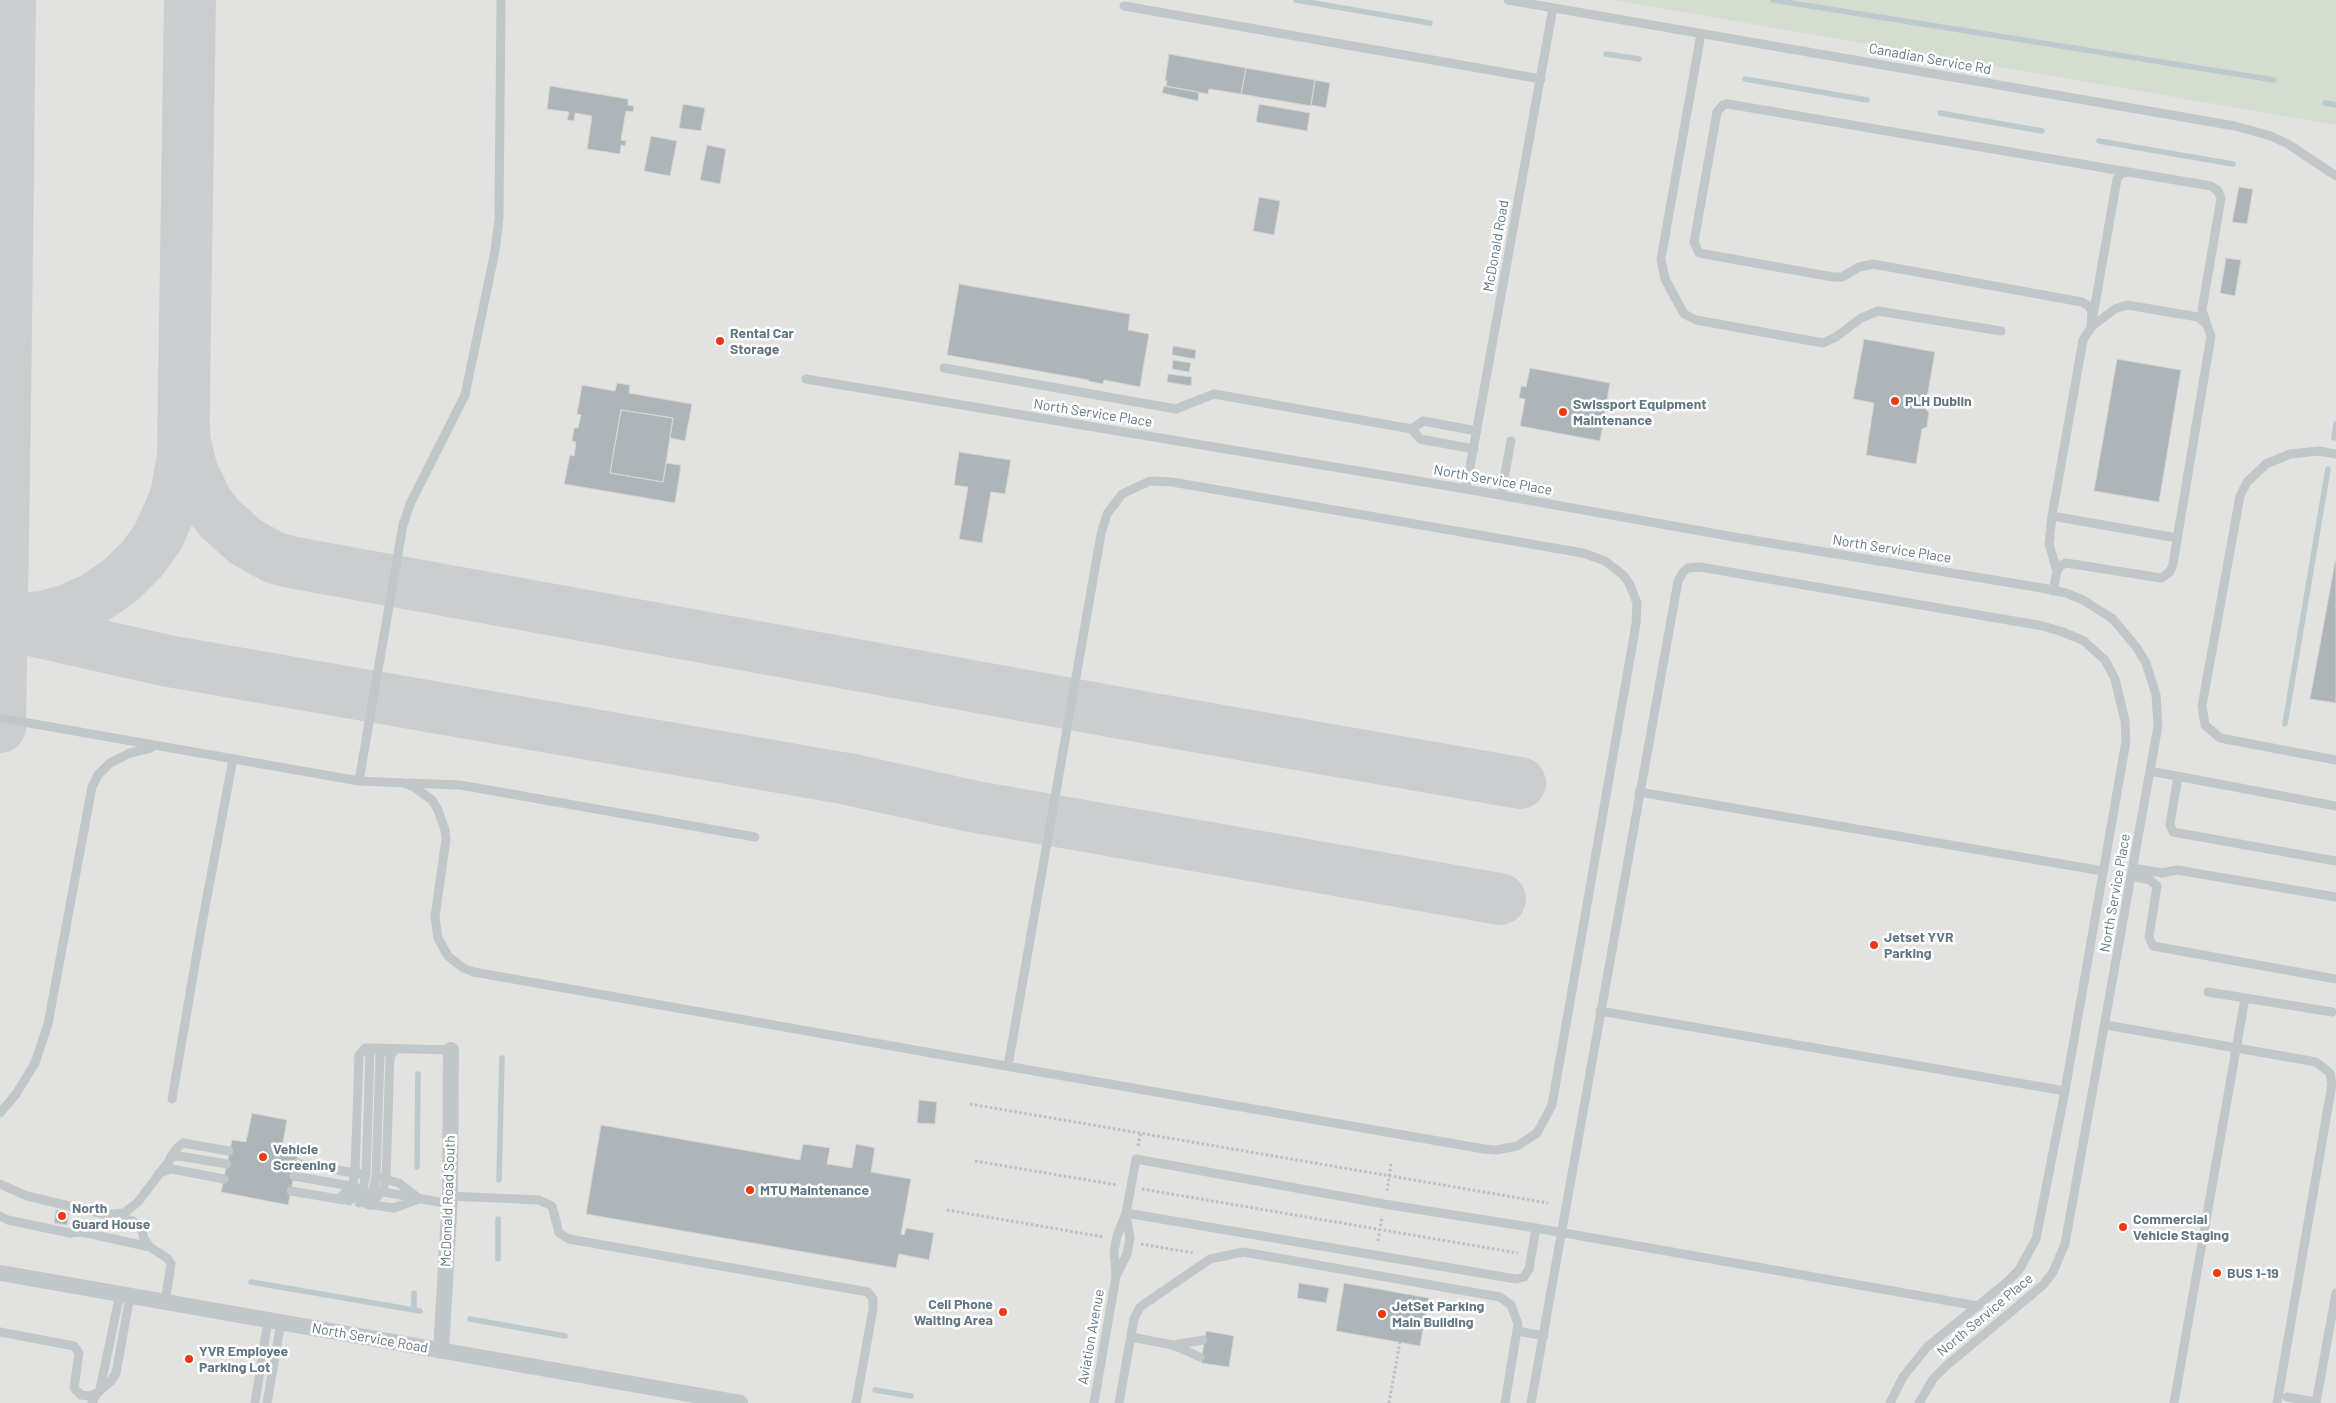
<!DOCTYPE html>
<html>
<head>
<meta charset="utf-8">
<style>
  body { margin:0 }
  canvas { display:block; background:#f4f4f0 }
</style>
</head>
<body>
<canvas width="2336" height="1403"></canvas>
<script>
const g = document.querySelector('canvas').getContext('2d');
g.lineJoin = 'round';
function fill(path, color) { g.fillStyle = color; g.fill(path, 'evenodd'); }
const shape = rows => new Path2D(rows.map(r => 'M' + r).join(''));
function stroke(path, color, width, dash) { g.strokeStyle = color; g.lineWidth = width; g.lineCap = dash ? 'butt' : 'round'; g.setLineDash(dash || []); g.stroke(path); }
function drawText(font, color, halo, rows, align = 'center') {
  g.font = font + ' Barlow,sans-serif'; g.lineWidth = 5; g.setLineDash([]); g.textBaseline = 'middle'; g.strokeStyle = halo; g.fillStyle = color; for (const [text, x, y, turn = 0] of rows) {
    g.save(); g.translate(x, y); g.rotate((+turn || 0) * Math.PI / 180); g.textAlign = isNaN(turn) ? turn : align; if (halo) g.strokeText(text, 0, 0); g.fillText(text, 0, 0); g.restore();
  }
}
const built = shape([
  [0,0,2336,0,2336,1403,0,1403]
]);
const green = shape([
  [1613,0,2336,0,2336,125]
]);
const stream = shape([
  [1296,0,1430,23],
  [1773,0,2274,80],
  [1606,54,1639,59],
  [1745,79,1867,100],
  [2325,103,2336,105],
  [1940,113,2042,131],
  [2099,141,2233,164],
  [2334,438,2336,424],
  [2285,724,2328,469],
  [417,1167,418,1074],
  [499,1180,502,1058],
  [498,1219,498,1259],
  [251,1282,420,1311],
  [414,1310,414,1293],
  [470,1319,565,1336],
  [875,1390,911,1396]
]);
const taxiway = shape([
  [183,421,185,442,192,471,208,504,220,519,246,542,273,557,290,562,1148,718,1520,783],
  [0,443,5,407,10,0],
  [11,620,42,617,68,610,95,598,121,580,142,559,158,537,176,496,183,456,190,0],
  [0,623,168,661,848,779,971,806,1500,899],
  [0,727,5,407]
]);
const building = shape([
  [1169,54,1246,68,1241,94,1209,89,1208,94,1166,86,1167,81,1165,81,1169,54],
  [1246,68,1315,80,1311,106,1241,94,1246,68],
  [1315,80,1330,83,1326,108,1311,105,1315,80],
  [550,86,628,99,628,105,634,106,633,112,626,111,621,140,626,141,625,146,621,145,620,154,587,149,592,116,575,113,574,121,567,120,569,112,547,109,550,86],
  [1164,86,1199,92,1198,101,1162,93,1164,86],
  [683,104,705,108,701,131,679,128,683,104],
  [1259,104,1310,113,1307,131,1256,122,1259,104],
  [651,136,677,141,670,176,644,171,651,136],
  [707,145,726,149,720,184,700,180,707,145],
  [2239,187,2253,189,2247,224,2232,222,2239,187],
  [1259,197,1280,201,1274,235,1253,231,1259,197],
  [2226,258,2241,260,2235,296,2220,293,2226,258],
  [959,284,1130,314,1128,330,1149,334,1140,387,1104,380,1103,384,1088,381,1089,380,947,355,959,284],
  [1864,339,1935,352,1925,409,1929,412,1927,427,1922,429,1916,464,1866,455,1874,403,1853,399,1864,339],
  [1173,346,1196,350,1195,359,1172,355,1173,346],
  [2117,359,2181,370,2159,502,2094,491,2117,359],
  [1173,360,1191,363,1189,372,1172,369,1173,360],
  [1530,368,1610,383,1600,441,1520,426,1525,399,1519,398,1521,386,1526,387,1530,368],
  [1168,374,1192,377,1191,386,1167,382,1168,374],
  [617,383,630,385,629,393,692,404,685,441,670,438,673,418,621,410,610,473,663,482,666,463,681,465,675,503,564,484,570,455,574,456,576,442,572,441,574,428,578,428,581,415,577,414,582,385,615,391,617,383],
  [621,410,673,418,663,482,610,473,621,410],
  [959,452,1011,460,1005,494,991,492,982,543,959,539,968,487,954,485,959,452],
  [2335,562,2336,562,2336,703,2310,699,2335,562],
  [919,1100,937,1102,935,1124,917,1123,919,1100],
  [252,1113,287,1120,282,1148,299,1151,288,1205,221,1192,232,1140,246,1142,252,1113],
  [601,1125,800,1160,803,1144,830,1148,827,1164,852,1168,856,1144,875,1148,871,1172,911,1179,901,1234,904,1235,906,1228,934,1233,929,1260,899,1254,896,1268,586,1214,601,1125],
  [56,1210,69,1213,67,1225,54,1223,56,1210],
  [1299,1283,1329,1288,1326,1303,1297,1298,1299,1283],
  [1344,1283,1429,1298,1420,1346,1336,1331,1344,1283],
  [1206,1331,1234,1336,1229,1367,1201,1363,1206,1331]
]);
const path = shape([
  [970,1104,1548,1203],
  [1138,1146,1141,1132],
  [975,1161,1117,1185],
  [1142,1189,1518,1253],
  [1387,1191,1391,1164],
  [947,1210,1104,1237],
  [1378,1241,1382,1216],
  [1141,1244,1194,1253],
  [1389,1403,1400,1342]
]);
const service = shape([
  [1508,0,2235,126,2271,136,2288,144,2336,176],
  [1124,6,1541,79],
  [1701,34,1661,259,1665,279,1684,314,1696,320,1823,343,1836,337,1861,318,1878,311,2001,331],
  [2127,305,2198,317,2207,325,2211,336,2173,564,2170,572,2161,578,2066,563,2061,565,2057,571,2049,544,2052,516,2083,340,2091,327,2115,309,2127,305],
  [2093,316,2117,179,2121,174,2127,172],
  [2091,327,2092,311,2090,307,2082,302,1873,264,1859,267,1842,277,1833,277,1699,253,1694,242,1717,112,1723,105,1728,104,2211,186,2218,191,2221,198,2202,310,2207,325],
  [944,368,1176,409,1214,394,1412,429],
  [806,379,1466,489,1740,538,2042,588,2066,593,2083,600,2113,619,2137,648,2146,663,2156,695,2158,726,2065,1244,2053,1272,2043,1285,1946,1366,1933,1379,1919,1403],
  [1474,449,1420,439,1412,429,1423,421,1477,431],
  [2336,454,2319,451,2290,454,2266,464,2247,482,2240,496,2202,706,2205,725,2220,738,2336,760],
  [1466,489,1553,8],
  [1501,495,1511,441],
  [2052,516,2177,538],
  [2053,591,2057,571],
  [0,718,359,781,404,783,414,787,432,800,438,810,445,830,446,839,435,917,438,938,448,956,463,968,474,972,937,1054,1484,1149,1496,1150,1517,1146,1537,1133,1552,1105,1636,624,1637,603,1629,583,1623,575,1605,561,1583,553,1172,482,1150,481,1122,494,1107,514,1101,534,1008,1066],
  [2150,771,2336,806],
  [2178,777,2170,824,2173,832,2336,861],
  [359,781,403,525,410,504,465,395,495,251,499,219,501,0],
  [409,783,460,785,755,837],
  [1639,792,2103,871],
  [2133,868,2162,873,2177,870,2336,897],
  [2131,876,2150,880,2157,886,2149,937,2153,946,2336,979],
  [2208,992,2245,998],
  [1600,1011,2065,1091],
  [2106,1025,2316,1062,2330,1073,2332,1084,2277,1403],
  [172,1099,201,929,233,759],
  [0,1113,16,1094,35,1063,48,1024,92,787,98,775,110,763,130,753,151,748],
  [170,1158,178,1147,183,1143,229,1151],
  [296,1163,360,1174],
  [159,1173,172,1169,224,1179],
  [294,1176,356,1187],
  [380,1178,399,1183,417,1197],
  [0,1184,27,1196,133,1221,141,1226,144,1239,150,1247],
  [291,1191,344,1200],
  [378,1191,450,1204],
  [450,1196,539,1200,552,1206,559,1233,569,1239,868,1292,873,1299,873,1309,856,1403],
  [338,1199,352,1187,355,1173,359,1055,365,1048,375,1048],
  [349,1201,363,1188,366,1175,370,1052,375,1048,451,1050],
  [359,1203,373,1190,376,1177,380,1055,386,1049],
  [366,1204,394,1208,419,1199],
  [369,1205,382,1192,386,1179,390,1056,396,1049],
  [112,1214,124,1213,138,1202,172,1157,179,1156,227,1164],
  [0,1216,8,1220,70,1233,82,1232,150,1247,167,1258,171,1264,165,1302],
  [1536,1228,1978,1306],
  [1116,1276,1127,1254,1130,1238,1126,1215],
  [1518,1331,1544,1336],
  [0,1332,74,1346,79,1353,74,1388,81,1395,90,1396,97,1393,92,1403],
  [1131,1337,1173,1345,1200,1357],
  [1173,1345,1203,1340],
  [100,1389,120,1294],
  [97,1393,111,1381,116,1373,130,1296],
  [2287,1397,2316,1402],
  [255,1403,268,1320],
  [267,1403,281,1322],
  [1094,1403,1116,1276,1114,1252,1117,1236,1126,1213,1136,1159,1384,1204,1536,1228,1529,1269,1524,1277,1516,1279,1126,1213],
  [1119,1403,1134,1319,1140,1307,1210,1259,1243,1252,1500,1297,1511,1305,1518,1324,1505,1403],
  [1531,1403,1678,581,1683,572,1688,568,1700,567,2043,626,2063,632,2084,641,2105,660,2115,679,2125,721,2126,741,2065,1091,2036,1239,2019,1270,2007,1282,1927,1347,1903,1377,1890,1403],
  [2174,1403,2245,998,2332,1012],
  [2316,1403,2336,1293]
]);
const minor = shape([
  [0,1273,740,1403],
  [441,1351,450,1196,451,1050]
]);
const markers = [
  [720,341,5,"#ef3915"],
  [1895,401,5,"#ef3915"],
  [1563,412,5,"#ef3915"],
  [1874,945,5,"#ef3915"],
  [263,1157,5,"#ef3915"],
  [750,1190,5,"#ef3915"],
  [62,1216,5,"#ef3915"],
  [2123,1227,5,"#ef3915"],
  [2217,1273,5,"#ef3915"],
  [1003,1312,5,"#ef3915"],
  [1382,1314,5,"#ef3915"],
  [189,1359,5,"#ef3915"]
];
const streetNames = [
  ["Canadian Service Rd",1930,59,10],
  ["McDonald Road",1496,246,-80],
  ["North Service Place",1093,413,9],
  ["North Service Place",1493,480,10],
  ["North Service Place",1892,549,9],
  ["North Service Place",2115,893,-80],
  ["McDonald Road South",448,1201,-88],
  ["North Service Place",1985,1315,-40],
  ["Aviation Avenue",1091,1337,-80],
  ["North Service Road",370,1338,10]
];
const poiNames = [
  ["Rental Car",730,333],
  ["Storage",730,349],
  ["PLH Dublin",1905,401],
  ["Swissport Equipment",1573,404],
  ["Maintenance",1573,420],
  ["Jetset YVR",1884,937],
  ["Parking",1884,953],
  ["Vehicle",273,1149],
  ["Screening",273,1165],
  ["MTU Maintenance",760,1190],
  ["North",72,1208],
  ["Guard House",72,1224],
  ["Commercial",2133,1219],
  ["Vehicle Staging",2133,1235],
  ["BUS 1-19",2227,1273],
  ["Cell Phone",993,1304,"right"],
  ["Waiting Area",993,1320,"right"],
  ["JetSet Parking",1392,1306],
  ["Main Building",1392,1322],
  ["YVR Employee",199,1351],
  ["Parking Lot",199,1367]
];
fill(built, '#e2e3e1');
fill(green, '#d5dcd0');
stroke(stream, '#bcc9cd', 5.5);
stroke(taxiway, '#cacece', 52);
fill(building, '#adb5b9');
stroke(building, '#d5d5d3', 1);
stroke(path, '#bdbfc1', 3, [2.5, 2.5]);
stroke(service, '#c1c6c8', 9);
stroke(minor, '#c1c6c8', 16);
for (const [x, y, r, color] of markers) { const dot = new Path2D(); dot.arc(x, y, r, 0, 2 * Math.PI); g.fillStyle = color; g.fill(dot); stroke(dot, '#fff', 2); }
drawText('14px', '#617683', '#fff', streetNames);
drawText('bold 14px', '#617683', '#fff', poiNames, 'left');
</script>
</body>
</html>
